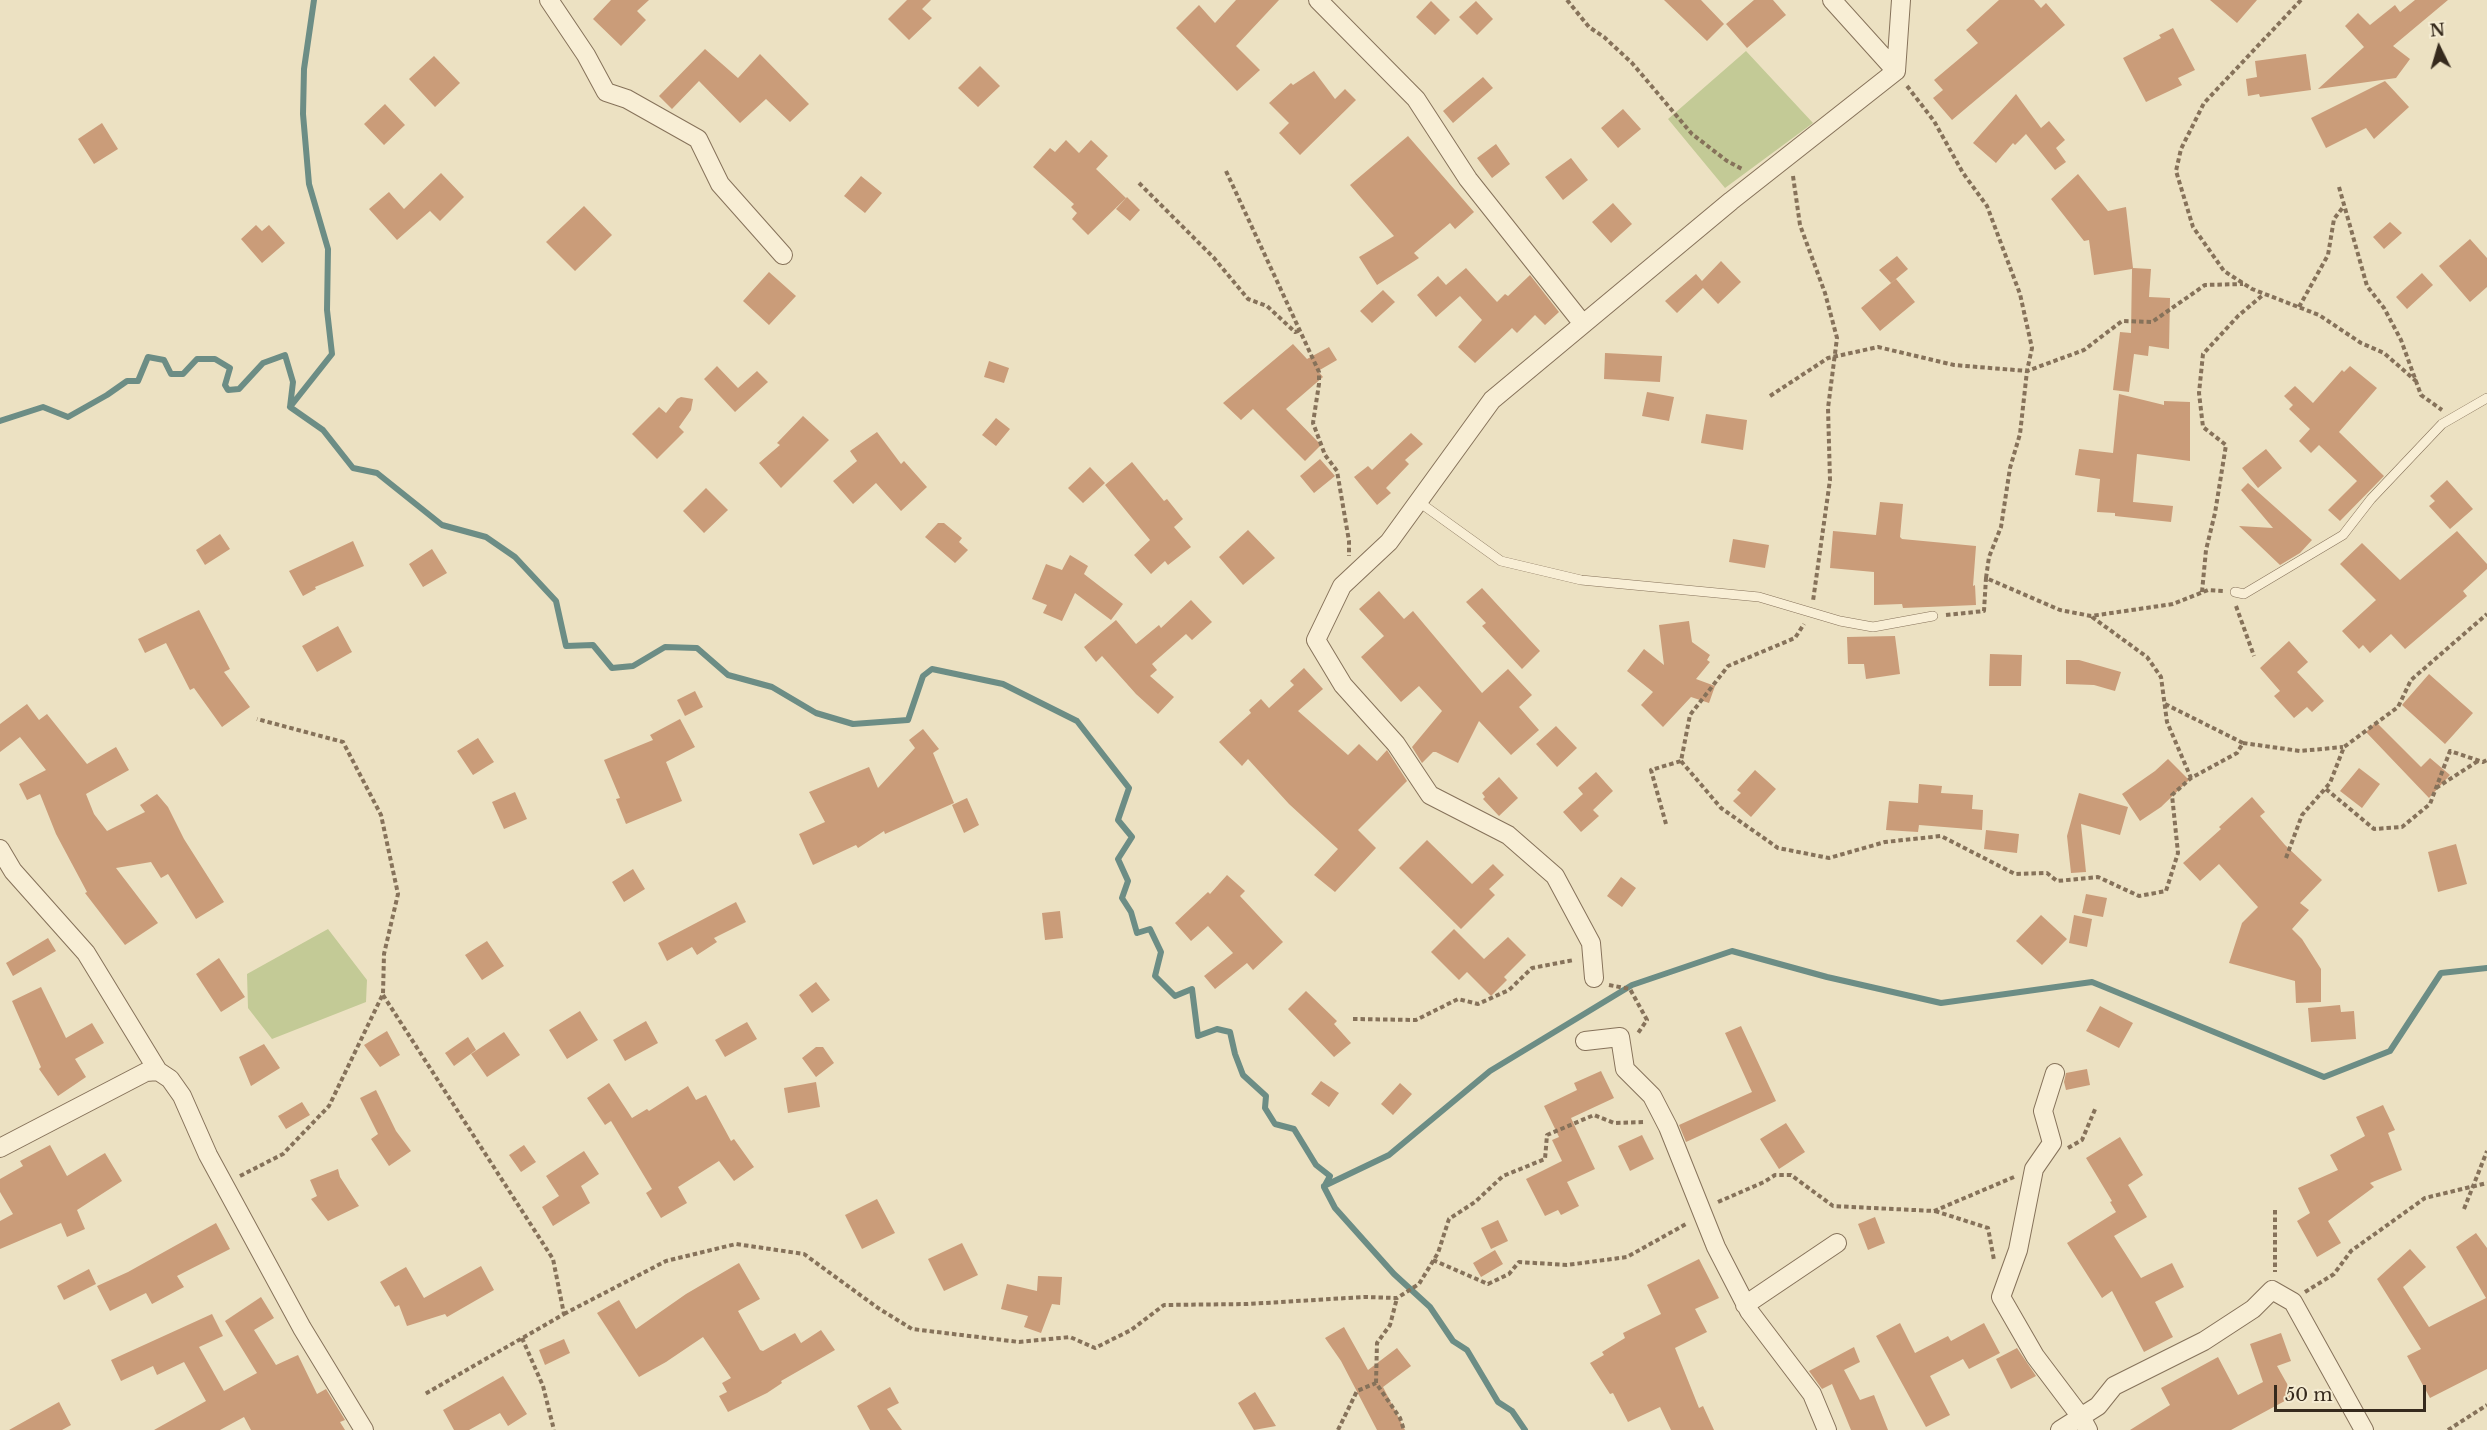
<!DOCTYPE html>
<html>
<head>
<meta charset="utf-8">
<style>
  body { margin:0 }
  #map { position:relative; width:2487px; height:1430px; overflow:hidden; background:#ece1c2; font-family:"Libre Baskerville",serif }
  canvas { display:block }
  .north { position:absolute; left:2409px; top:18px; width:60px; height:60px; -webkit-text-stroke:4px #f4ebd1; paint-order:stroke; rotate:355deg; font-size:16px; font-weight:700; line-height:24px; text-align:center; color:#362a1d }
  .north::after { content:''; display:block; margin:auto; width:21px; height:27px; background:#362a1d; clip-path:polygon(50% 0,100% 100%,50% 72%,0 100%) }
  .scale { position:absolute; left:2274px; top:1385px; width:152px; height:27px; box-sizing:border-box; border:3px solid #362a1d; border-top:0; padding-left:8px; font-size:18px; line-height:21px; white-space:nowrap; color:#362a1d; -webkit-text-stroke:4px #f4ebd1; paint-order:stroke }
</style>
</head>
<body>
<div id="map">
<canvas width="2487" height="1430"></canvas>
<div class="north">N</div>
<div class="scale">50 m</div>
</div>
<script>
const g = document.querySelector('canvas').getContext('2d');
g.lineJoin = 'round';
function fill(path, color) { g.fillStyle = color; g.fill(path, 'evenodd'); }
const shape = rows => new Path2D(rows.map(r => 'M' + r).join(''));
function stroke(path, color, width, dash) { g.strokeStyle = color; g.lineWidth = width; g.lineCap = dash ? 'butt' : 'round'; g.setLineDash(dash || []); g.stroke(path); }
const green = shape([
  [1746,51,1813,123,1725,188,1668,119],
  [328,929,367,980,366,1002,272,1039,248,1008,247,974]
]);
const stream = shape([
  [290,407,332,354,327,310,328,249,309,184,303,114,304,69,314,0],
  [0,421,43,407,68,417,107,395,127,381,138,381,148,357,164,360,171,374,183,374,197,359,215,359,230,368,225,385,228,390,239,389,263,363,285,355,293,382,290,407,323,430,353,468,377,473,442,525,486,537,515,557,556,601,566,646,593,645,612,668,633,666,665,647,697,648,728,675,772,687,816,713,853,724,908,720,923,676,932,669,1003,684,1077,721,1129,788,1118,820,1132,837,1118,859,1128,881,1122,898,1131,912,1137,933,1150,929,1161,952,1155,976,1175,996,1192,989,1198,1036,1217,1029,1230,1032,1235,1054,1243,1075,1266,1096,1265,1108,1275,1124,1294,1129,1316,1165,1330,1176,1324,1187,1335,1208,1394,1274,1430,1307,1453,1341,1467,1350,1498,1402,1512,1411,1525,1430],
  [1324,1186,1389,1155,1490,1071,1632,985,1732,951,1827,977,1941,1003,2092,982,2324,1077,2390,1051,2441,973,2487,968]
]);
const building = shape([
  [611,0,649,0,637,11,646,20,621,46,593,19],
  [907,0,931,0,922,9,932,18,909,40,888,19],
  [1236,0,1279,0,1236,46,1260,70,1237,91,1176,28,1199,5,1215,23],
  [1664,0,1701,0,1724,24,1707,41],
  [1754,0,1773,0,1786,15,1747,48,1726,24],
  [1999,0,2034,0,2041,8,2046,3,2065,25,1952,120,1933,98,1943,90,1934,80,1978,43,1966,30],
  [2210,0,2257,0,2237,23],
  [2415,0,2448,0,2393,46,2410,59,2396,78,2318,89,2364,47,2345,26,2358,13,2370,25,2395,5,2400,12],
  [1431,1,1450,20,1435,35,1416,17],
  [1476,1,1493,19,1477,35,1459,17],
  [2173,28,2195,70,2178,78,2182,85,2146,102,2123,58,2161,38,2159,35],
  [705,49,738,78,760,54,809,104,790,122,766,99,740,123,699,81,672,109,659,96],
  [2306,54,2311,90,2260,97,2259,94,2248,96,2246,79,2257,77,2255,61],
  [434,56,460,83,435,107,409,79],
  [980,66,1000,86,978,107,958,88],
  [1314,71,1335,99,1345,89,1356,100,1300,155,1279,133,1289,123,1269,103,1291,83,1293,85],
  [1483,77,1493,88,1453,123,1443,111],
  [2385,81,2409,107,2374,139,2366,128,2326,148,2311,118],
  [2016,94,2041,128,2049,121,2065,140,2056,148,2066,162,2055,170,2026,134,2015,145,2013,143,1996,163,1973,143],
  [385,104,405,125,384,145,364,124],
  [1623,109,1641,129,1618,148,1601,128],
  [102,123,118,149,94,164,78,139],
  [1408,136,1474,212,1455,229,1450,223,1414,253,1419,258,1377,285,1359,257,1394,236,1350,185],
  [1066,140,1079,153,1091,140,1108,156,1096,169,1126,198,1088,235,1072,219,1077,213,1071,207,1074,204,1033,167,1050,148,1055,152],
  [1496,144,1510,164,1492,178,1477,158],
  [1571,158,1588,180,1563,200,1545,177],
  [441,173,464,197,440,221,430,211,397,240,369,209,389,192,404,209],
  [2078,174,2108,211,2126,207,2133,268,2151,269,2149,297,2170,298,2169,349,2149,346,2148,356,2134,354,2129,392,2113,390,2120,332,2131,333,2132,269,2094,275,2089,240,2084,241,2051,199],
  [861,176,882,193,865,213,844,196],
  [1127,197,1140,210,1130,221,1116,209],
  [1613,203,1632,224,1611,243,1592,222],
  [584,206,612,235,575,271,546,242],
  [2390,222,2402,233,2384,249,2373,237],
  [256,225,262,231,269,225,285,243,262,263,241,239],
  [2470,239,2487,258,2487,287,2470,302,2439,266],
  [1897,256,1908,269,1891,283,1879,270],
  [1721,261,1741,282,1718,304,1703,288,1677,313,1665,301,1696,274,1702,281],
  [1466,268,1497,302,1505,294,1508,296,1530,275,1559,312,1545,325,1535,315,1517,333,1512,328,1475,363,1458,347,1482,320,1460,296,1436,317,1417,295,1438,276,1446,285],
  [769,272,796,296,769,325,743,301],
  [2422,273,2433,285,2407,309,2396,297],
  [1896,279,1915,302,1880,331,1861,308],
  [1383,290,1395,302,1372,323,1360,311],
  [1293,344,1307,359,1329,347,1337,360,1318,371,1323,377,1286,409,1321,445,1305,461,1253,409,1241,420,1223,403],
  [1605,353,1662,356,1660,382,1604,379],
  [989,361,1009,368,1004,383,984,377],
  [717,366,738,388,757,371,768,382,735,412,704,379],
  [2350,366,2377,388,2339,432,2384,476,2340,521,2328,510,2357,481,2319,445,2311,453,2299,441,2310,429,2289,409,2293,405,2284,396,2295,386,2313,403,2342,370,2344,372],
  [1647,392,1674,397,1669,421,1642,416],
  [2119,394,2164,405,2164,401,2190,402,2190,461,2137,454,2133,502,2173,506,2171,522,2115,516,2115,513,2097,512,2100,479,2075,475,2079,449,2113,453],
  [681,397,693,399,691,410,679,427,684,432,657,459,632,434,659,407,666,413,677,399],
  [1706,414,1747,420,1743,450,1701,443],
  [803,416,829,440,781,488,759,463,780,445,777,443],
  [996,418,1010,429,996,446,982,435],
  [877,432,901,464,904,461,927,487,901,511,876,483,853,504,833,481,857,461,850,451],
  [1411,433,1423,444,1405,460,1409,464,1386,488,1391,493,1377,505,1354,477,1368,466,1372,470],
  [2266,449,2282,468,2258,488,2242,468],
  [1320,459,1335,476,1314,493,1300,476],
  [1132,462,1164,501,1167,499,1183,519,1174,527,1191,547,1168,565,1165,561,1151,574,1134,555,1150,540,1105,485],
  [1090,467,1105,483,1083,503,1068,488],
  [2447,480,2473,509,2450,529,2429,506,2435,501,2430,496],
  [2248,483,2312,540,2300,553,2280,565,2239,526,2273,528,2241,490],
  [706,488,728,510,704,533,683,511],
  [1880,502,1903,504,1900,537,1902,539,1976,546,1973,586,1975,585,1976,605,1903,608,1902,604,1874,605,1874,572,1830,568,1833,531,1876,535],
  [938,523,944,523,962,538,959,542,968,550,955,563,925,537],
  [1248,530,1275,558,1243,585,1219,557],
  [2457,531,2487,564,2487,569,2463,591,2467,596,2405,649,2391,634,2370,653,2363,645,2359,649,2342,631,2376,600,2340,564,2362,543,2400,580],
  [220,534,230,549,205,565,196,550],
  [1733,539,1769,545,1765,568,1729,562],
  [353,541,364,566,315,587,316,589,303,596,289,571],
  [432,549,447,573,423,587,409,564],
  [1070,555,1088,566,1084,574,1123,604,1111,620,1075,593,1062,621,1043,613,1047,605,1032,599,1046,564,1062,570],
  [1482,588,1540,651,1522,669,1482,626,1486,623,1466,602],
  [1379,591,1404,619,1413,611,1482,693,1508,669,1532,695,1519,707,1539,730,1511,755,1479,721,1458,763,1436,752,1433,752,1422,763,1412,747,1442,711,1419,686,1401,702,1361,657,1384,636,1359,609],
  [1191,600,1212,622,1192,640,1186,634,1152,664,1157,670,1150,676,1174,697,1158,714,1136,694,1102,656,1096,662,1084,647,1116,620,1136,644,1159,625,1161,628],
  [199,610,230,669,224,672,250,707,222,727,194,688,190,690,166,643,145,653,138,639],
  [1689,621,1692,642,1710,655,1707,660,1710,662,1696,679,1715,686,1709,703,1691,697,1663,727,1641,705,1653,692,1627,671,1644,649,1664,665,1659,625],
  [338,626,352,652,317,672,302,646],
  [1895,636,1900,674,1866,679,1864,664,1848,664,1847,637],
  [2289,641,2308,662,2297,672,2324,701,2312,712,2307,707,2294,718,2274,696,2280,691,2260,668],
  [1990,654,2022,655,2021,686,1989,686],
  [2066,660,2079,660,2121,672,2115,691,2094,685,2066,684],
  [1304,668,1323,689,1298,711,1348,755,1359,744,1377,761,1387,750,1407,781,1358,830,1376,848,1335,892,1314,875,1338,849,1289,804,1248,759,1242,766,1219,742,1251,713,1249,710,1261,699,1269,708,1294,685,1290,681],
  [2429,674,2473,713,2445,744,2402,705],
  [695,691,703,707,685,716,677,700],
  [27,704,39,720,47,714,87,764,116,747,129,770,86,794,94,814,107,831,145,812,140,805,157,794,168,807,184,839,224,902,196,919,168,874,161,878,151,862,116,868,158,923,125,945,85,893,87,892,56,834,40,794,27,800,19,784,46,770,20,737,0,752,0,724],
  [680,719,695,747,666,762,682,801,626,824,616,799,620,798,604,760,653,740,650,735],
  [2376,722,2421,767,2430,758,2450,775,2429,798,2366,732],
  [1556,726,1577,748,1557,767,1536,744],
  [923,729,939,749,933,753,954,803,885,834,884,831,858,848,856,845,813,865,799,834,825,822,809,792,869,767,878,788,915,748,909,740],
  [478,738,494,762,473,775,457,751],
  [2168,759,2189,780,2161,807,2140,821,2122,794,2155,771],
  [2359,768,2380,784,2362,808,2340,791],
  [1755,770,1776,789,1751,817,1733,801,1741,793,1737,790],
  [1596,772,1613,791,1593,810,1599,816,1581,832,1563,812,1583,794,1578,788],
  [1499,777,1518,798,1499,816,1483,799,1485,797,1482,793],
  [1919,784,1942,786,1941,793,1973,795,1972,809,1983,810,1982,830,1919,825,1918,832,1886,830,1889,801,1918,803],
  [515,792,527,819,504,829,492,802],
  [2079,793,2128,807,2120,835,2081,824,2086,872,2071,873,2067,836],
  [2252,797,2265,812,2260,816,2285,845,2322,880,2300,903,2309,910,2292,929,2302,939,2321,969,2321,1002,2296,1003,2295,981,2229,963,2242,923,2258,907,2219,864,2200,881,2183,863,2221,829,2219,827],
  [967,798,979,825,964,833,952,805],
  [1986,830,2019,834,2017,853,1984,849],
  [1427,840,1472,884,1493,864,1504,875,1489,889,1495,895,1461,929,1399,868],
  [2456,844,2467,884,2438,892,2428,852],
  [633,869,645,889,624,902,612,882],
  [1227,875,1245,891,1240,896,1283,942,1253,970,1247,963,1215,989,1204,976,1233,953,1208,926,1191,941,1175,923,1208,892,1210,894],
  [1621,877,1636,888,1622,907,1607,896],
  [2086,894,2107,898,2103,917,2082,913],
  [736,902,746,922,714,938,717,942,697,955,692,947,667,961,658,943],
  [1060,911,1063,938,1045,940,1042,913],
  [2041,915,2067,939,2042,965,2016,941],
  [2074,915,2092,919,2087,947,2069,943],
  [1454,929,1484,959,1508,937,1526,955,1504,977,1507,980,1491,996,1467,972,1459,980,1431,952],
  [48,938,56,951,13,976,6,963],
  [487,941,504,966,482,980,465,955],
  [219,958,245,997,221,1012,196,974],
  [816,982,830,1000,812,1013,799,995],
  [41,987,66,1038,92,1023,104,1043,75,1059,86,1077,58,1096,39,1069,41,1067,12,1001],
  [1306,991,1337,1021,1334,1024,1351,1043,1334,1057,1288,1009],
  [2340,1005,2341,1012,2354,1011,2356,1039,2311,1042,2308,1008],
  [2100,1006,2133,1023,2119,1048,2086,1031],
  [580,1011,598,1040,567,1059,549,1030],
  [646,1021,658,1043,625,1061,613,1040],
  [747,1022,757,1039,725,1057,715,1040],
  [1741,1026,1776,1101,1686,1142,1679,1125,1752,1092,1725,1033],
  [387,1031,400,1055,380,1067,364,1045],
  [504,1032,520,1055,487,1077,471,1054],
  [468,1037,476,1050,454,1066,445,1053],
  [264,1044,280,1068,251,1086,239,1057],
  [816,1047,823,1047,834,1063,816,1077,802,1058],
  [2087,1069,2090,1085,2066,1090,2064,1082,2066,1073],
  [1601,1071,1614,1098,1571,1118,1595,1169,1567,1182,1579,1206,1561,1215,1558,1210,1545,1216,1526,1179,1562,1161,1552,1140,1559,1137,1544,1106,1577,1090,1574,1083],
  [1321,1081,1339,1093,1329,1107,1311,1094],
  [816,1082,820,1107,788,1113,784,1088],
  [609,1083,632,1118,647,1109,649,1111,688,1086,696,1100,706,1095,731,1141,734,1139,754,1167,734,1181,719,1161,678,1187,687,1203,661,1218,646,1193,652,1189,611,1121,605,1125,587,1098],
  [1400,1083,1412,1094,1393,1115,1381,1104],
  [376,1090,396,1131,411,1151,389,1166,371,1139,378,1134,360,1098],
  [302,1102,310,1115,286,1129,278,1116],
  [2383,1105,2395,1130,2388,1133,2402,1170,2370,1183,2374,1187,2328,1221,2341,1243,2317,1257,2297,1221,2310,1213,2298,1188,2338,1170,2330,1155,2365,1136,2356,1117],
  [1786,1123,1805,1152,1779,1169,1760,1139],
  [1642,1135,1654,1159,1630,1171,1618,1146],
  [2120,1137,2143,1175,2128,1185,2147,1217,2114,1236,2141,1278,2172,1263,2184,1287,2155,1302,2173,1337,2144,1352,2112,1291,2102,1298,2067,1243,2116,1212,2110,1202,2112,1201,2086,1158],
  [50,1145,67,1176,105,1153,122,1181,77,1210,85,1229,67,1237,61,1223,0,1249,0,1221,13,1214,0,1192,0,1179,23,1166,20,1161],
  [524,1145,536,1162,521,1172,509,1155],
  [584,1151,599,1174,581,1186,590,1203,553,1226,542,1207,559,1196,546,1176],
  [338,1169,340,1177,359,1206,328,1221,311,1199,317,1196,310,1180],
  [877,1199,895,1233,862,1249,845,1215],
  [1875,1217,1885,1243,1868,1250,1858,1224],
  [1498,1220,1508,1241,1491,1249,1481,1228],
  [216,1223,230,1249,177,1276,184,1287,152,1304,146,1293,110,1311,97,1286,128,1272],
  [2476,1233,2487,1248,2487,1369,2430,1398,2407,1356,2421,1349,2377,1279,2410,1249,2426,1267,2403,1287,2429,1327,2486,1298,2456,1247],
  [962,1243,978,1275,944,1291,928,1259],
  [1495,1250,1503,1264,1481,1277,1473,1263],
  [1699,1259,1719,1298,1695,1309,1707,1332,1675,1348,1699,1408,1703,1406,1714,1430,1671,1430,1660,1407,1628,1422,1613,1393,1610,1394,1590,1363,1604,1355,1602,1352,1625,1338,1623,1333,1661,1314,1647,1285],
  [739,1263,760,1299,738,1311,760,1350,763,1351,795,1333,801,1343,821,1330,835,1350,781,1381,782,1383,767,1393,728,1412,719,1396,727,1392,722,1383,731,1378,703,1337,666,1362,639,1377,597,1313,619,1300,636,1329,686,1294],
  [481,1266,494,1290,447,1317,445,1314,407,1326,399,1305,395,1307,380,1282,406,1267,424,1298],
  [89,1269,96,1284,64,1300,57,1286],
  [1038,1276,1062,1277,1060,1305,1052,1304,1041,1333,1024,1327,1028,1316,1001,1309,1007,1284,1037,1291],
  [261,1297,274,1318,254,1330,276,1365,298,1355,317,1394,326,1389,345,1420,340,1422,345,1430,251,1430,244,1417,220,1430,154,1430,206,1401,184,1362,157,1375,153,1366,121,1381,111,1360,212,1314,223,1336,199,1347,224,1391,257,1373,225,1321],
  [1900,1323,1915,1353,1948,1336,1951,1341,1984,1323,2000,1353,1969,1369,1963,1359,1930,1376,1950,1415,1926,1427,1876,1336],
  [1344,1327,1368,1370,1397,1348,1411,1366,1383,1387,1405,1430,1377,1430,1341,1361,1325,1338],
  [2281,1333,2291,1361,2277,1366,2294,1396,2231,1430,2130,1430,2170,1405,2161,1388,2218,1357,2238,1395,2263,1382,2250,1344],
  [564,1339,570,1353,545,1365,539,1350],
  [1854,1347,1860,1362,1844,1370,1860,1400,1874,1395,1888,1430,1851,1430,1832,1384,1822,1389,1809,1371],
  [2017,1348,2036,1376,2011,1389,1996,1359],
  [503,1376,527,1414,508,1426,500,1413,469,1430,454,1430,443,1410],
  [890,1387,899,1403,887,1409,902,1430,870,1430,857,1406],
  [1255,1392,1276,1426,1254,1430,1238,1403],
  [59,1402,71,1425,62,1430,9,1430]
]);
const path = shape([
  [1567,0,1589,27,1604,37,1632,63,1692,134,1727,161,1744,170],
  [2301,0,2204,103,2181,149,2176,171,2193,227,2224,271,2252,289,2319,315,2361,343,2384,353,2417,382],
  [1907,86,1934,121,1963,173,1987,206,2020,294,2032,348,2027,371,2020,434,2010,468,2001,527,1989,557,1986,578,2060,610,2091,616,2173,604,2208,590,2224,591],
  [1226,171,1319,372,1319,384,1313,423,1325,455,1337,471,1349,541,1349,556],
  [1793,176,1800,225,1825,293,1837,338,1828,408,1830,480,1813,601],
  [1139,183,1214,258,1248,299,1267,306,1295,332,1301,330],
  [2339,187,2367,286,2384,308,2401,340,2421,395,2442,410],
  [2299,307,2328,255,2334,219,2344,206],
  [1770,396,1828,358,1878,347,1954,365,2027,371,2084,350,2122,321,2152,322,2205,285,2243,284],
  [2202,592,2206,550,2215,513,2226,445,2203,427,2199,393,2203,354,2238,316,2264,294],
  [2236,606,2254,656],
  [1946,615,1984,611,1986,578],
  [2092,617,2147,657,2161,677,2167,722,2191,778],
  [2243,743,2300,751,2343,747],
  [1681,761,1721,808,1778,848,1829,858,1885,842,1941,836,2015,874,2047,873,2057,881,2098,877,2139,896,2166,891,2178,853,2172,795,2191,778,2237,753,2243,743,2165,704],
  [2436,788,2478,761],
  [2326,789,2374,829,2402,827,2430,804,2450,751,2483,762,2487,760],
  [1666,824,1651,770,1681,761,1690,715,1728,666,1795,638,1804,624],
  [2286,858,2302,815,2330,783,2344,747,2398,707,2411,680,2487,614],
  [1609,985,1630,989,1647,1020,1638,1033],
  [383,995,553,1259,564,1314,425,1394],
  [1353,1019,1416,1020,1458,999,1478,1004,1509,990,1532,968,1574,960],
  [2068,1148,2082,1140,2096,1107],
  [240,1176,283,1154,329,1106,383,994,384,954,398,894,381,815,343,742,257,719],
  [1718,1202,1764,1182,1775,1175,1791,1175,1833,1206,1934,1211,2014,1177],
  [2464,1209,2487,1151],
  [2275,1210,2275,1272],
  [1935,1211,1988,1228,1994,1260],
  [1433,1260,1488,1284,1509,1274,1519,1262,1567,1265,1627,1257,1686,1224],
  [2305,1292,2334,1274,2351,1251,2425,1198,2487,1183],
  [564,1314,666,1261,736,1244,804,1254,878,1308,912,1329,1019,1342,1070,1337,1095,1348,1131,1330,1164,1305,1248,1304,1364,1297,1397,1298,1419,1284,1438,1253,1449,1219,1475,1202,1503,1176,1545,1159,1547,1135,1594,1115,1614,1123,1646,1122],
  [522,1338,543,1386,554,1430],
  [1376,1383,1377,1343,1390,1325,1397,1298],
  [1338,1430,1357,1391,1376,1383,1400,1418,1404,1430],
  [2448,1430,2487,1405]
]);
const lane = shape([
  [1419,502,1501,561,1581,580,1759,597,1840,621,1873,627,1933,616],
  [2235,592,2244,594,2343,535,2371,499,2442,424,2487,398]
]);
const street = shape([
  [549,0,586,55,606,92,627,99,698,139,720,184,783,255],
  [1318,0,1416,99,1468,179,1583,324],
  [1832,0,1896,71],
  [0,849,13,871,86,953,158,1071],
  [1594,978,1591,943,1555,876,1508,835,1430,795,1396,744,1343,685,1316,640,1342,586,1389,542,1492,400,1731,201,1896,71,1901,0],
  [1585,1041,1620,1037,1625,1069,1652,1096,1668,1127,1716,1247,1749,1311,1812,1394,1827,1430],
  [2055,1073,2043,1111,2052,1143,2034,1169,2018,1250,2001,1297,2035,1356,2081,1417,2088,1430],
  [0,1148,146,1072,158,1071,170,1079,182,1096,208,1155,302,1328,364,1430],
  [1745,1305,1837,1243],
  [2060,1430,2098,1406,2114,1386,2204,1341,2253,1309,2272,1290,2293,1302,2364,1430]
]);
fill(green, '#c3ca96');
stroke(stream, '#6c8d85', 6);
fill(building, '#ca9c79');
stroke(lane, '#86725a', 10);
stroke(street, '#86725a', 20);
stroke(path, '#86725a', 4, [4.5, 3]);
stroke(lane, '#f8eed5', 9);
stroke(street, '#f8eed5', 18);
</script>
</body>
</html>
